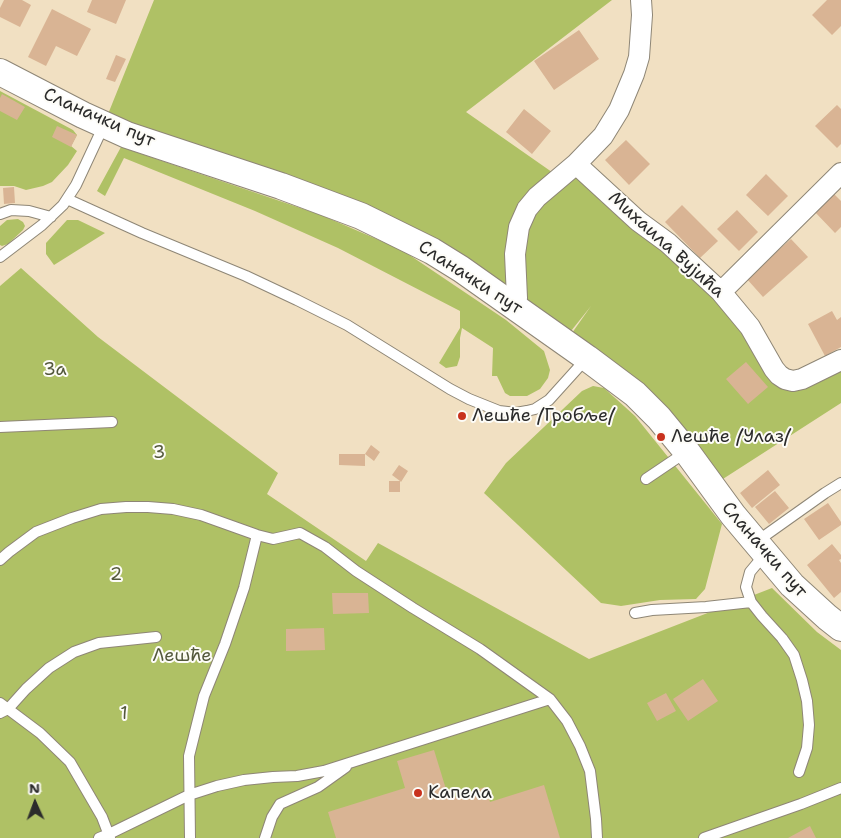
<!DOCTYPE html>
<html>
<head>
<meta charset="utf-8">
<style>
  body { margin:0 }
  #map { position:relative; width:841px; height:838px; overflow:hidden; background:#f1e0c2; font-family:"Shantell Sans",sans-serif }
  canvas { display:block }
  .north { position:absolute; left:10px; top:778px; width:50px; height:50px; -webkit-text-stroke:4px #fdfcf7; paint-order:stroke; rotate:358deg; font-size:14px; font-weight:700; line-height:20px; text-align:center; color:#2b2b2b }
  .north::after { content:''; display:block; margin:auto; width:18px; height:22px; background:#2b2b2b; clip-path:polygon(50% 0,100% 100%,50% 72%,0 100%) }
</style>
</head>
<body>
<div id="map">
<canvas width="841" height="838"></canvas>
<div class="north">N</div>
</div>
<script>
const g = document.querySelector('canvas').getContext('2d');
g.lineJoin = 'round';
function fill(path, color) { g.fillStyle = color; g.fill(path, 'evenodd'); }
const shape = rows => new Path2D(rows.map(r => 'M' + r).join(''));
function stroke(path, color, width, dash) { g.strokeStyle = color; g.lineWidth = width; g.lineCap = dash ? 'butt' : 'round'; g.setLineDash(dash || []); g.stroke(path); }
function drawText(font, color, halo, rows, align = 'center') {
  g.font = font + ' "Shantell Sans",sans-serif'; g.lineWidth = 4; g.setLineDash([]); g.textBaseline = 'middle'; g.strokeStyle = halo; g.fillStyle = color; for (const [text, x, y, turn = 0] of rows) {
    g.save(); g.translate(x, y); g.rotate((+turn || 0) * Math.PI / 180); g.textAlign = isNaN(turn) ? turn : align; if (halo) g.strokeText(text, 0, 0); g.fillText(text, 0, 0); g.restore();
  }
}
const green = shape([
  [154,0,612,0,466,112,559,177,576,164,697,268,786,389,841,360,841,403,712,486,667,409,636,378,605,355,572,333,591,306,563,341,461,269,104,124],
  [0,91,73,130,77,135,71,146,77,151,68,165,52,182,43,186,26,190,14,186,0,186],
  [121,147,321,215,402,250,506,320,544,351,550,370,548,378,540,389,527,396,510,396,505,393,497,376,492,376,493,348,462,328,460,338,460,357,457,366,446,368,439,363,460,328,460,311,338,248,255,211,124,158,105,196,97,191],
  [18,219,23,222,25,226,23,230,8,244,2,246,0,245,0,226,7,220],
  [67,220,78,220,105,233,54,265,46,254,46,243],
  [21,268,98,337,278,473,267,494,366,561,378,543,589,659,772,588,817,632,841,650,841,838,0,838,0,286],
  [593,386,604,388,635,416,722,524,705,589,696,599,660,600,621,606,601,603,484,493,506,463,582,391]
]);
const building = shape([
  [4,0,22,0,31,5,20,27,0,17,0,8],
  [92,0,126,0,116,24,87,12],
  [827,0,841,0,841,26,832,35,812,15],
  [52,9,91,29,77,56,56,46,46,66,28,57],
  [579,30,599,59,554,90,534,61],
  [116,55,126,59,115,82,106,79],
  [2,94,25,107,17,120,0,111,0,98],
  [837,105,841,109,841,144,837,148,815,126],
  [524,109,551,131,532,154,506,132],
  [57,126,77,135,71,147,52,137],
  [626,140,650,164,629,185,605,160],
  [766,174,788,196,768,216,746,195],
  [14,187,15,203,4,204,3,188],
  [833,193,841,201,841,227,835,233,814,211],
  [682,205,718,241,700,258,665,222],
  [737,210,758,232,739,251,717,229],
  [791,239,808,257,763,297,746,278],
  [832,311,837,320,841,317,841,347,825,356,808,324],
  [746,362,768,387,748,404,726,379],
  [371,445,380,452,374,461,365,454],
  [339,454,365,454,365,466,339,465],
  [399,465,408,471,401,482,400,481,400,492,389,492,389,481,400,481,392,475],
  [768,470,780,485,752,508,740,493],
  [775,491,789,508,769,524,755,507],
  [828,503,841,522,841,525,819,540,804,519],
  [832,544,841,555,841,559,839,560,841,563,841,592,834,598,807,565],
  [332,593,368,593,369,613,333,614],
  [324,628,325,650,286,651,286,629],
  [703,679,718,701,688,721,673,699],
  [666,693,676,711,657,721,647,703],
  [434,750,449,799,485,787,490,802,544,785,560,838,336,838,328,812,405,788,397,761],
  [810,826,816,838,788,838]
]);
const service = shape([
  [67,199,142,233,246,276,297,300,347,325,450,389,469,399,499,411,516,413,527,411,535,409,549,400,586,359],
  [0,214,11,210,29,211,51,217],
  [0,257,42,225,63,205,76,185,104,125],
  [0,427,112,422],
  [646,479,686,452],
  [756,542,825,493,841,483],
  [765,554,750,572,746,587,751,602,762,616,782,638,794,655,802,680,807,701,809,725,807,748,799,772],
  [0,560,9,552,36,532,72,518,101,509,126,507,148,507,173,509,201,515,257,535,273,539,300,533,325,547,356,571,413,608,480,649,550,699,567,721,580,746,590,771,596,819,597,838],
  [635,613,652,610,706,607,751,602],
  [0,703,40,733,70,762,102,817,110,838],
  [0,713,8,709,26,689,49,668,74,652,99,643,156,637],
  [99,838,109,834,189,795,217,786,244,780,273,777,297,776,324,771,550,699],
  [190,838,189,756,204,696,225,644,244,588,257,535],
  [265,838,272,817,280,804,318,787,346,767],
  [704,838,801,804,841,788]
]);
const minor = shape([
  [576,164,638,221,668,243,721,292,750,327,774,369,779,375,785,379,793,381,802,379,841,360],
  [721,292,841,173],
  [513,306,517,298,515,254,519,227,527,209,537,197,576,164,603,136,619,110,634,74,639,57,642,15,641,0]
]);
const tertiary = shape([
  [0,72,83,115,127,135,281,186,361,216,432,251,461,269,587,358,635,394,659,418,687,452,733,515,792,585,827,617,841,628]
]);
const markers = [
  [462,416,5,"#c8321e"],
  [661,437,5,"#c8321e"],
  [418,793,5,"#c8321e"]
];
const streetNames = [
  ["Сланачки пут",99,118,24],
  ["Михаила Вујића",666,245,42],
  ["Сланачки пут",470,278,33],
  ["Сланачки пут",764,550,49]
];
const parkNames = [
  ["3a",55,370],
  ["3",159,453],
  ["2",116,575],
  ["Лешће",182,656],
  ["1",124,714]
];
const poiNames = [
  ["Лешће /Гробље/",472,416],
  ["Лешће /Улаз/",671,437],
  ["Капела",428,793]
];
fill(green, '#afc165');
fill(building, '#d9b494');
stroke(service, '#8e8676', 12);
stroke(minor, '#8e8676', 22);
stroke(tertiary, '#8e8676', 28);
stroke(service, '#fff', 10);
stroke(minor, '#fff', 20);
stroke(tertiary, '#fff', 26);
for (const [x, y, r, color] of markers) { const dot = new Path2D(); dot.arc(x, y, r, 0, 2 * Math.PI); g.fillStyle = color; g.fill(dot); stroke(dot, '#fdfcf7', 2); }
drawText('18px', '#2b2b2b', '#fdfcf7', streetNames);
drawText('18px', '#53583c', '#fdfcf7', parkNames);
drawText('18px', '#2b2b2b', '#fdfcf7', poiNames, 'left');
</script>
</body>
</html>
